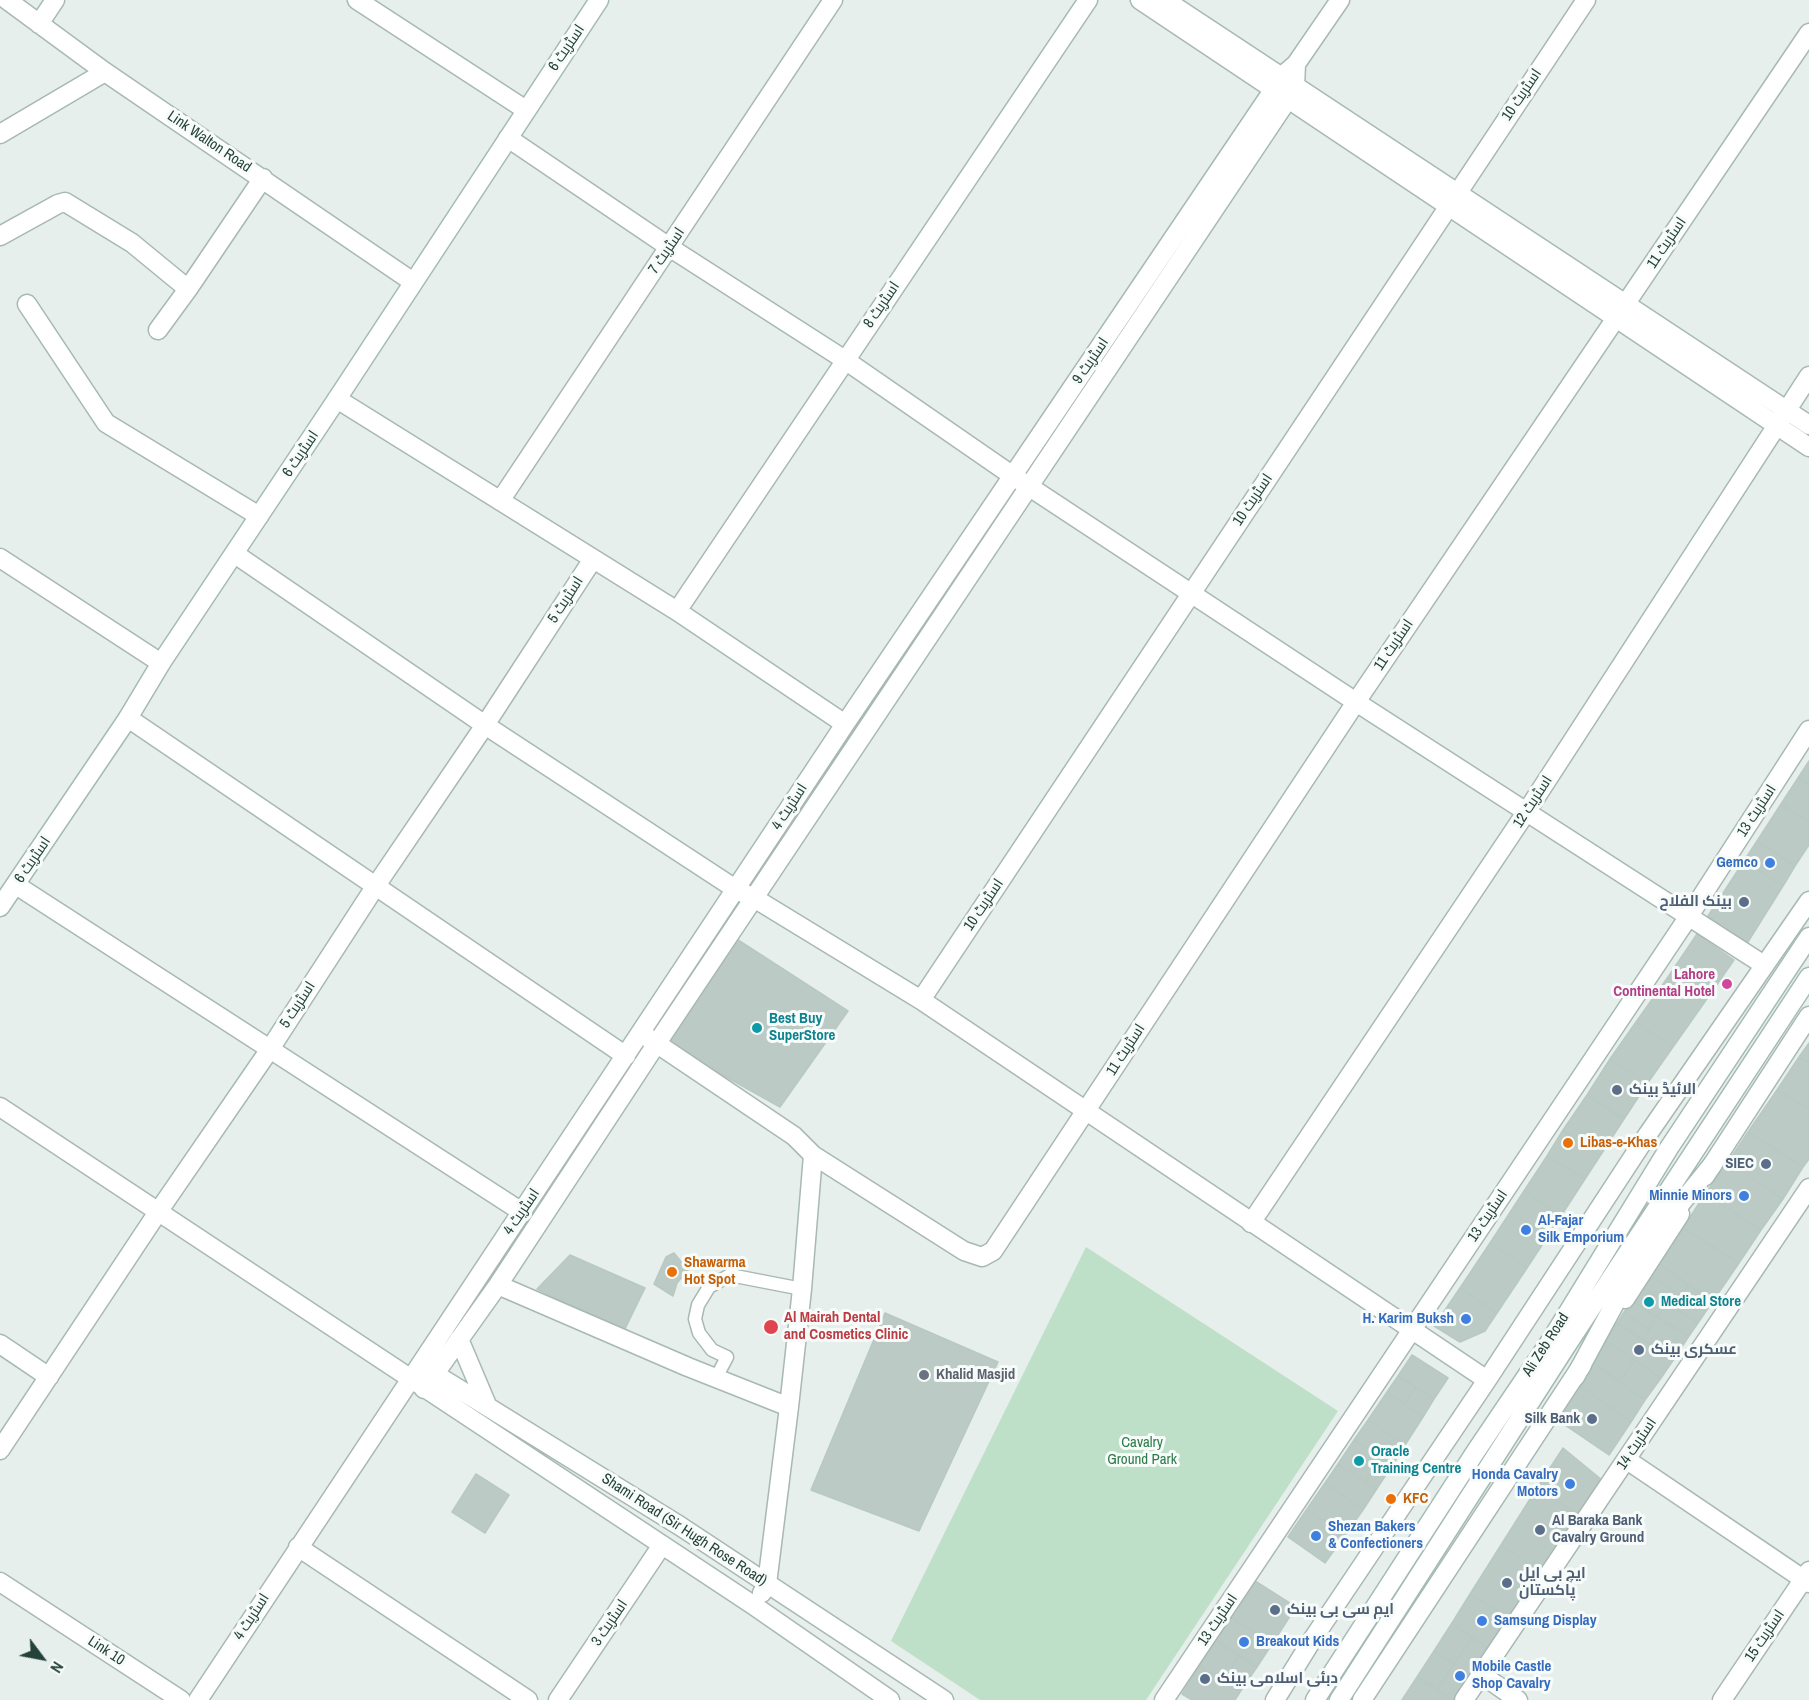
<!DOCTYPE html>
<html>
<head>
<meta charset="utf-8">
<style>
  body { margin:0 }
  #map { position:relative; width:1809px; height:1700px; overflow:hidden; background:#e6efeb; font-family:"Archivo Narrow",sans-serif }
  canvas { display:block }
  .north { position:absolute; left:12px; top:1628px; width:60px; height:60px; -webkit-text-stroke:4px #f7fbf9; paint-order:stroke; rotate:122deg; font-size:16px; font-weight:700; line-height:24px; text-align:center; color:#24423a }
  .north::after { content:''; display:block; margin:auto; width:21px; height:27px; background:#24423a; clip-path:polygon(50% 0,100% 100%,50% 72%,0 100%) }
</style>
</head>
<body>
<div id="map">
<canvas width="1809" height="1700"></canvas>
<div class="north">N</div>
</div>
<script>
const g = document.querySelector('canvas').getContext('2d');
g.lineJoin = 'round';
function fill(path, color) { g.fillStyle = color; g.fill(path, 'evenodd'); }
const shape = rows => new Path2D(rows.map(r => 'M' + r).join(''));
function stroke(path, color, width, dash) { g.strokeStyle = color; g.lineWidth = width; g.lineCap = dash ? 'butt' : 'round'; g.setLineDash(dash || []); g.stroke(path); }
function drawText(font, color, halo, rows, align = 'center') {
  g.font = font + ' "Archivo Narrow",Cairo,sans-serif'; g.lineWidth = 6; g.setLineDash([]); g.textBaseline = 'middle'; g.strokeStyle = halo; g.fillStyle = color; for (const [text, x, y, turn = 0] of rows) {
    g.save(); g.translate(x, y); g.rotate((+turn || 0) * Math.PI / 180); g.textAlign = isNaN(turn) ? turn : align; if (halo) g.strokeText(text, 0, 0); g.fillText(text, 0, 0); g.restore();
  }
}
const green = shape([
  [1086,1247,1338,1411,1146,1700,980,1700,891,1641]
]);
const building = shape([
  [1809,761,1809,785,1798,778,1809,761],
  [1798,778,1809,785,1809,822,1781,804,1798,778],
  [1781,804,1809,822,1809,845,1795,866,1757,841,1781,804],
  [1757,841,1795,866,1783,886,1744,861,1757,841],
  [1744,861,1783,886,1746,945,1706,919,1744,861],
  [1697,934,1734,960,1704,1003,1668,977,1697,934],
  [735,938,848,1011,780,1107,667,1044,735,938],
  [1668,977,1704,1003,1673,1047,1636,1022,1668,977],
  [1636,1022,1673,1047,1647,1084,1610,1059,1636,1022],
  [1809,1043,1809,1063,1799,1057,1809,1043],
  [1799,1057,1809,1063,1809,1109,1777,1090,1799,1057],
  [1610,1059,1647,1084,1624,1119,1587,1095,1610,1059],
  [1777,1090,1809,1109,1809,1159,1803,1167,1748,1132,1777,1090],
  [1587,1095,1624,1119,1600,1156,1563,1130,1587,1095],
  [1563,1130,1600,1156,1585,1179,1547,1156,1563,1130],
  [1748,1132,1803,1167,1783,1199,1728,1162,1748,1132],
  [1547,1156,1585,1179,1561,1216,1524,1191,1547,1156],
  [1728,1162,1783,1199,1761,1230,1705,1194,1728,1162],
  [1524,1191,1561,1216,1527,1268,1490,1243,1524,1191],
  [1705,1194,1761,1230,1739,1263,1683,1228,1705,1194],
  [1683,1228,1739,1263,1713,1301,1658,1263,1683,1228],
  [1490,1243,1527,1268,1497,1313,1460,1288,1490,1243],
  [674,1253,688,1270,677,1283,673,1296,654,1284,666,1257,674,1253],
  [570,1255,645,1288,624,1331,537,1289,570,1255],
  [1658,1263,1688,1285,1681,1296,1650,1275,1658,1263],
  [1650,1275,1681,1296,1673,1307,1642,1287,1650,1275],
  [1688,1285,1713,1301,1698,1323,1673,1307,1688,1285],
  [1642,1287,1666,1302,1657,1317,1632,1301,1642,1287],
  [1460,1288,1497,1313,1485,1331,1460,1342,1434,1326,1460,1288],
  [1632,1301,1657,1317,1649,1330,1624,1312,1632,1301],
  [1666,1302,1698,1323,1689,1336,1657,1317,1666,1302],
  [1624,1312,1649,1330,1642,1340,1617,1323,1624,1312],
  [885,1313,998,1362,919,1531,811,1490,885,1313],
  [1657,1317,1689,1336,1674,1359,1642,1340,1657,1317],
  [1617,1323,1674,1359,1661,1378,1605,1340,1617,1323],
  [1605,1340,1635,1360,1619,1382,1591,1361,1605,1340],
  [1412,1355,1448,1378,1434,1399,1398,1376,1412,1355],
  [1635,1360,1661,1378,1645,1400,1619,1382,1635,1360],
  [1591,1361,1645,1400,1631,1422,1576,1383,1591,1361],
  [1398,1376,1416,1387,1404,1404,1387,1392,1398,1376],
  [1576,1383,1631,1422,1609,1455,1553,1417,1576,1383],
  [1416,1387,1434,1399,1423,1417,1404,1404,1416,1387],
  [1387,1392,1423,1417,1405,1445,1368,1420,1387,1392],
  [1368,1420,1405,1445,1393,1464,1354,1440,1368,1420],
  [1354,1440,1381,1458,1365,1482,1338,1464,1354,1440],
  [1563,1448,1602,1480,1580,1515,1537,1488,1563,1448],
  [1381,1458,1393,1464,1376,1490,1365,1482,1381,1458],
  [1338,1464,1376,1490,1363,1510,1325,1483,1338,1464],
  [476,1474,509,1495,485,1533,452,1512,476,1474],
  [1325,1483,1363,1510,1345,1535,1307,1509,1325,1483],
  [1537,1488,1580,1515,1543,1573,1501,1545,1537,1488],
  [1307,1509,1345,1535,1325,1563,1288,1537,1307,1509],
  [1501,1545,1543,1573,1513,1620,1470,1594,1501,1545],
  [1255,1581,1296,1607,1272,1644,1231,1617,1255,1581],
  [1470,1594,1513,1620,1491,1650,1452,1623,1470,1594],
  [1231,1617,1272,1644,1257,1667,1216,1641,1231,1617],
  [1452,1623,1472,1637,1454,1664,1434,1651,1452,1623],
  [1472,1637,1491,1650,1459,1700,1451,1700,1437,1689,1472,1637],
  [1216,1641,1239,1656,1223,1681,1199,1666,1216,1641],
  [1434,1651,1454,1664,1437,1689,1417,1677,1434,1651],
  [1239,1656,1257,1667,1240,1692,1223,1681,1239,1656],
  [1199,1666,1240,1692,1235,1700,1192,1700,1182,1694,1199,1666],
  [1417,1677,1437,1689,1451,1700,1402,1700,1417,1677]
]);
const lane = shape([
  [716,1378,727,1357,712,1350,699,1333,695,1319,698,1305,709,1287,730,1275,802,1289]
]);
const street = shape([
  [7,0,105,72,413,282],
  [357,0,526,110],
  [1140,0,1809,447],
  [1165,0,1809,425],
  [39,24,55,0],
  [0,134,105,72],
  [508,138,669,247,845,360,1013,476,1356,702,1764,965],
  [0,236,58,204,65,202,132,243,188,289],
  [27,304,106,423,259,516],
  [158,330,188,289,263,178],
  [337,399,677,611,845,724],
  [500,501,833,0],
  [235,554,485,725,737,890,754,898,921,1000,1487,1380],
  [0,558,161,663],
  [677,611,1088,0],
  [128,718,626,1056],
  [16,885,522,1212],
  [921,1000,1586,0],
  [641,1033,794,1136,813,1155,964,1251,982,1257,993,1251,1356,702,1809,33],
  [0,1107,753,1605,890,1700],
  [1705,1176,1809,1016],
  [1251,1223,1527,811,1809,376],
  [498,1285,688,1367,789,1407],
  [1625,1299,1680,1214],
  [459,1339,487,1405],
  [0,1344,49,1377],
  [425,1368,680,1526,944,1700],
  [424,1389,498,1285,657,1043,1288,99,1295,87,1296,64],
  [0,1450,158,1212,270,1049,375,887,485,725,593,559],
  [1627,1460,1809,1583],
  [298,1547,528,1700],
  [0,1582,181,1700],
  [762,1593,767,1584,789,1407,802,1289,813,1155],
  [1481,1674,1518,1700],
  [198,1700,845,724,1274,89,1281,77,1296,64,1340,0],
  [558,1700,662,1545],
  [1164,1700,1689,916,1809,730],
  [1275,1700,1314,1637,1487,1380,1648,1134,1809,901],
  [1362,1700,1582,1365],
  [1464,1700,1809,1188],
  [1722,1700,1809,1571]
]);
const secondary = shape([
  [0,907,128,718,161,663,337,399,599,0],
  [1656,1234,1713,1164],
  [1575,1377,1660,1220],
  [1315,1700,1476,1451,1551,1340,1669,1148,1809,937],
  [1339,1700,1565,1348,1809,977]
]);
const markers = [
  [1770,863,6,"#3f7fe0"],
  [1744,902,6,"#5c6f8a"],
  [1727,984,6,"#d1479c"],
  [757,1028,6,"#0f9aa8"],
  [1617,1090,6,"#5c6f8a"],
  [1568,1143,6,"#e8710a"],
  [1766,1164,6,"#5c6f8a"],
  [1744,1196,6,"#3f7fe0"],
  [1526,1230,6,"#3f7fe0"],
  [672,1272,6,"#e8710a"],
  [1649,1302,6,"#0f9aa8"],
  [1466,1319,6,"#3f7fe0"],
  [771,1327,8,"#e0444e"],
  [1639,1350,6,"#5c6f8a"],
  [924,1375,6,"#6b7280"],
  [1592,1419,6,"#5c6f8a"],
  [1359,1461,6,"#0f9aa8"],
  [1570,1484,6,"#3f7fe0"],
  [1391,1499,6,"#e8710a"],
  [1540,1530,6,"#5c6f8a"],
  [1316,1536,6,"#3f7fe0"],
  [1507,1583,6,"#5c6f8a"],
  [1275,1610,6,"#5c6f8a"],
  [1482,1621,6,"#3f7fe0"],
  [1244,1642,6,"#3f7fe0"],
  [1460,1676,6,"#3f7fe0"],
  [1205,1679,6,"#5c6f8a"]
];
const streetNames = [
  ["اسٹریٹ 6",567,48,-56],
  ["اسٹریٹ 10",1522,95,-56],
  ["Link Walton Road",209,142,34],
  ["اسٹریٹ 11",1667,243,-56],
  ["اسٹریٹ 7",667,251,-56],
  ["اسٹریٹ 8",882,305,-56],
  ["اسٹریٹ 9",1091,361,-56],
  ["اسٹریٹ 6",301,454,-56],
  ["اسٹریٹ 10",1253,500,-56],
  ["اسٹریٹ 5",566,600,-57],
  ["اسٹریٹ 11",1394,645,-56],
  ["اسٹریٹ 12",1533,802,-57],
  ["اسٹریٹ 4",790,807,-57],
  ["اسٹریٹ 13",1757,811,-57],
  ["اسٹریٹ 6",33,860,-56],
  ["اسٹریٹ 10",984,905,-56],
  ["اسٹریٹ 5",298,1005,-57],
  ["اسٹریٹ 11",1126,1050,-57],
  ["اسٹریٹ 4",522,1212,-56],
  ["اسٹریٹ 13",1488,1216,-56],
  ["Ali Zeb Road",1546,1345,-57],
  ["اسٹریٹ 14",1637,1444,-56],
  ["Shami Road (Sir Hugh Rose Road)",684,1530,33],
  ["اسٹریٹ 4",252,1617,-57],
  ["اسٹریٹ 13",1218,1620,-56],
  ["اسٹریٹ 3",610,1623,-56],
  ["اسٹریٹ 15",1765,1636,-56],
  ["Link 10",106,1651,33]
];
const shopNames = [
  ["Gemco",1758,863,"right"],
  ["Minnie Minors",1732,1196,"right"],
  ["Al-Fajar",1538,1221],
  ["Silk Emporium",1538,1238],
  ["H. Karim Buksh",1454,1319,"right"],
  ["Honda Cavalry",1558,1475,"right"],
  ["Motors",1558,1492,"right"],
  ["Shezan Bakers",1328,1527],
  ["& Confectioners",1328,1544],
  ["Samsung Display",1494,1621],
  ["Breakout Kids",1256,1642],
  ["Mobile Castle",1472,1667],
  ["Shop Cavalry",1472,1684]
];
const serviceNames = [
  ["بینک الفلاح",1732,902,"right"],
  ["الائیڈ بینک",1629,1090],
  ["SIEC",1754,1164,"right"],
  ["عسکری بینک",1651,1350],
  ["Silk Bank",1580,1419,"right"],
  ["Al Baraka Bank",1552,1521],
  ["Cavalry Ground",1552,1538],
  ["ایچ بی ایل",1519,1574],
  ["پاکستان",1519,1591],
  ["ایم سی بی بینک",1287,1610],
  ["دبئی اسلامی بینک",1217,1679]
];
const hotelNames = [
  ["Lahore",1715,975],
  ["Continental Hotel",1715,992]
];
const cultureNames = [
  ["Best Buy",769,1019],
  ["SuperStore",769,1036],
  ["Medical Store",1661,1302],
  ["Oracle",1371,1452],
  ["Training Centre",1371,1469]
];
const foodNames = [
  ["Libas-e-Khas",1580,1143],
  ["Shawarma",684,1263],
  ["Hot Spot",684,1280],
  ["KFC",1403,1499]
];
const healthNames = [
  ["Al Mairah Dental",784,1318],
  ["and Cosmetics Clinic",784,1335]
];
const worshipNames = [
  ["Khalid Masjid",936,1375]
];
const parkNames = [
  ["Cavalry",1142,1443],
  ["Ground Park",1142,1460]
];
fill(green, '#bfe0c8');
fill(building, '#bbcac4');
stroke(building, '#b8c9c2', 1.5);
stroke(lane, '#a8b8b2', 15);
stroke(street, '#a8b8b2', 21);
stroke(secondary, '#a4bbb3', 21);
stroke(lane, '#fff', 12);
stroke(street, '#fff', 18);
stroke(secondary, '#fff', 18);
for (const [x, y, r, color] of markers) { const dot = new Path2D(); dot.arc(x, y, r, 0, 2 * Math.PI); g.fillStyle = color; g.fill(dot); stroke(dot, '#f7fbf9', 2); }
drawText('15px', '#24423a', '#f7fbf9', streetNames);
drawText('bold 15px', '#366cbe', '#f7fbf9', shopNames, 'left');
drawText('bold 15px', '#4e5e75', '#f7fbf9', serviceNames, 'left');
drawText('bold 15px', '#b23c85', '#f7fbf9', hotelNames, 'right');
drawText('bold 15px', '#0d838f', '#f7fbf9', cultureNames, 'left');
drawText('bold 15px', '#c56008', '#f7fbf9', foodNames, 'left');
drawText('bold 15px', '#be3a42', '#f7fbf9', healthNames, 'left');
drawText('bold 15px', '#5b616d', '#f7fbf9', worshipNames, 'left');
drawText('15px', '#2d7a4b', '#f7fbf9', parkNames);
</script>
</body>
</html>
